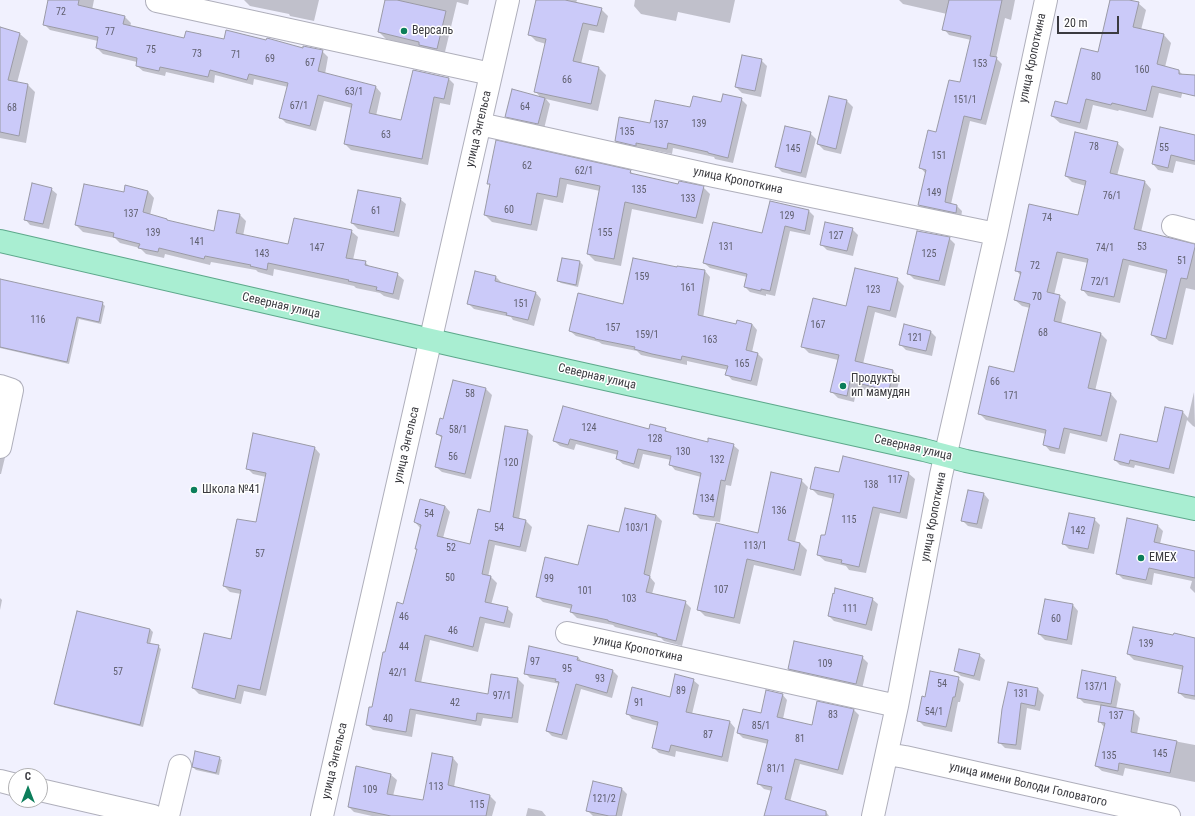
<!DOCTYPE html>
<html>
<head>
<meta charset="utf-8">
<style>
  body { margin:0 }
  #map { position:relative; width:1195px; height:816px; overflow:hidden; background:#f1f1fe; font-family:"Roboto Condensed",sans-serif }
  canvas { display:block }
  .north { position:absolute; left:8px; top:768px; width:40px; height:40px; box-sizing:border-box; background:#fff; border:1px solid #b1b1b3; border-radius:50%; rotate:0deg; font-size:11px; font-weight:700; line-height:16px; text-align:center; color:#3b3b40 }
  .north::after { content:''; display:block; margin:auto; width:14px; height:18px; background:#0c7e5b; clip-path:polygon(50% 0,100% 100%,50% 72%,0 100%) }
  .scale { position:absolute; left:1057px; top:16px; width:62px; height:18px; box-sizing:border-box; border:2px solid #3b3b40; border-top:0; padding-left:5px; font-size:12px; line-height:14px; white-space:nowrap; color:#3b3b40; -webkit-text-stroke:3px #fff; paint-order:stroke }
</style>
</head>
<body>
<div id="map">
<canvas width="1195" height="816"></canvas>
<div class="north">С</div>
<div class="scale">20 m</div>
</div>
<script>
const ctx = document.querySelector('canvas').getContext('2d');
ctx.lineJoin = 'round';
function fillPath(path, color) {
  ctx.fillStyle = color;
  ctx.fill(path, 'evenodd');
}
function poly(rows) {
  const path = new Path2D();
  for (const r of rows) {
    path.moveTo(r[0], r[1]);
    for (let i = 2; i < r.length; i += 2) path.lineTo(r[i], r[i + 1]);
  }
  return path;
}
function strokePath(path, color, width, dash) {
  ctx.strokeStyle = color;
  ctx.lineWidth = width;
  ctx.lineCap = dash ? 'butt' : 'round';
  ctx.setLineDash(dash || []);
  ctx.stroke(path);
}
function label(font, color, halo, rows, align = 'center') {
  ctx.font = font + ' "Roboto Condensed",sans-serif';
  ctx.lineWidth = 3;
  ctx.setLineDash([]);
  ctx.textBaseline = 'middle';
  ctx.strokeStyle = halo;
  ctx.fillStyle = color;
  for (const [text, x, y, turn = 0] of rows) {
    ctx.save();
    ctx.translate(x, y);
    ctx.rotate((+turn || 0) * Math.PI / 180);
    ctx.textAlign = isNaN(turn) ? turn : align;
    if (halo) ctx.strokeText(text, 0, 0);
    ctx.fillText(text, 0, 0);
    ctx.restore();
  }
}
fillPath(poly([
  [49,0,94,0,92,10,125,17,131,23,130,27,185,39,224,40,322,51,328,57,325,74,376,87,381,93,376,116,402,121,448,78,454,84,450,105,440,103,428,165,351,150,345,144,352,108,324,101,316,131,286,123,280,117,288,87,254,79,253,85,215,75,214,83,166,72,165,76,143,71,137,66,137,62,103,54,97,48,98,41,50,30,44,24],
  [244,0,319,0,314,21,290,16,289,14,250,6],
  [386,0,469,0,468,5,457,2,444,56,427,52,422,48,386,39,379,32],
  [537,0,577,0,576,3,601,9,608,16,604,33,589,30,581,64,599,68,606,75,598,111,546,99,550,104,544,129,512,122,506,117,541,98,536,92,546,44,536,41,529,34],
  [635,0,735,0,730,23,678,12,676,21,641,14,634,6],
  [899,0,1015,0,1011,20,1005,18,996,58,1002,64,986,125,970,121,951,204,957,206,962,211,961,218,925,210,919,205,926,174,921,168,961,84,971,40,949,35,944,29,947,14,903,4],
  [1111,0,1125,0,1138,3,1146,10,1141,30,1164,35,1171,43,1165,67,1179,71,1186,78,1181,98,1159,93,1153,118,1119,110,1118,111,1093,105,1087,130,1060,123,1052,116,1068,105,1098,54],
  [0,28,20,34,28,41,17,83,28,85,35,92,26,143,0,138],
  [761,60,767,66,761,97,742,93,736,87],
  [829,97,847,101,853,107,841,154,824,150,818,144],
  [741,99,747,105,733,163,715,159,714,157,673,148,672,154,642,148,641,151,621,146,616,141,691,108],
  [810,133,816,139,806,178,782,172,776,166],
  [1185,133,1195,135,1195,165,1176,161,1173,173,1158,170,1153,164],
  [1117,143,1124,149,1117,176,1145,182,1151,189,1141,232,1195,245,1195,290,1186,288,1173,345,1159,341,1152,335,1167,274,1129,265,1120,303,1088,296,1082,289,1088,263,1063,258,1054,295,1059,296,1066,302,1061,324,1101,334,1107,340,1095,391,1111,394,1117,401,1107,442,1070,433,1065,454,1050,451,1044,444,1046,434,986,420,979,413,1015,373,1030,308,1022,306,1015,300,1021,276,1016,270,1079,216,1086,186,1072,182,1066,176],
  [630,171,634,175,679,185,703,187,710,194,703,224,632,209,621,266,595,261,588,254,600,191,567,184,563,203,544,199,537,231,492,222,485,215,491,186,489,183],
  [51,189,57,194,49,229,30,225,25,219],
  [148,191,154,198,150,215,168,221,215,232,240,215,246,221,243,236,289,245,351,231,358,237,353,260,365,262,371,268,397,274,404,280,399,300,384,296,380,293,356,288,354,286,274,269,273,276,258,272,256,270,211,262,210,265,165,254,164,258,146,254,140,248,120,243,115,238,83,232,76,225,124,193],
  [400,199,406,204,399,237,358,229,352,223],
  [809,211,814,216,810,235,790,231,775,296,766,294,766,296,750,292,745,287,747,277,710,268,704,263],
  [852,229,858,235,853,256,827,250,821,244],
  [949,238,955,244,945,286,914,279,908,273],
  [562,259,580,262,583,265,578,287,561,283,558,281],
  [678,267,705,271,710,277,703,318,736,326,752,324,757,330,752,352,757,353,763,359,757,386,732,380,727,374,728,370,687,361,687,365,641,355,637,351,602,344,599,342,576,336,570,331,624,306],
  [495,276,501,282,501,284,536,293,541,299,534,326,513,320,511,317,474,309,468,303],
  [897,279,904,286,896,318,875,312,863,364,893,371,900,378,895,397,857,388,854,402,838,398,831,391,838,360,809,353,802,346,847,307],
  [0,280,102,303,105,306,101,324,79,319,69,364,0,348],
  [931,332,936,337,932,356,906,350,900,344],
  [454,381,486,389,492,395,471,479,442,472,436,467,443,439,437,434,443,420],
  [1194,392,1195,427,1193,426,1187,420,1174,474,1135,465,1134,468,1120,465,1115,460,1157,443,1183,412,1188,418],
  [0,411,13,424,1,474,0,474],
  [665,429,670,434,708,443,733,445,739,450,731,486,726,485,720,522,700,519,694,513,701,477,675,470,670,464,671,460,643,454,639,469,623,464,617,459,618,455,576,444,574,450,560,446,554,441],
  [527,431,533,436,519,519,526,521,532,527,526,552,495,545,488,577,491,577,497,583,491,605,507,608,513,614,510,628,485,623,478,652,430,640,421,683,489,695,492,675,518,679,524,685,518,723,483,718,481,726,416,714,412,737,373,730,367,725,372,709,386,653,404,605,418,550,416,549,420,528,415,522,445,506,450,512,443,538,471,545,491,513],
  [314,447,320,454,266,696,244,691,241,704,199,694,193,688,232,640,241,594,230,592,224,586,256,524,266,477,253,474,247,468],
  [840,473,908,473,915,479,907,519,880,513,866,573,849,570,846,566,825,561,818,555,825,536,834,499,818,495,811,488],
  [801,480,808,487,795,542,800,543,807,550,801,576,754,565,740,624,705,616,698,609],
  [984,494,989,500,982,529,968,526,962,520],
  [625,509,656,515,662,521,650,577,655,583,652,594,685,602,691,608,682,646,664,641,661,638,615,627,613,625,577,618,571,612,572,609,543,602,537,596,579,566,620,533],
  [1094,519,1100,525,1094,554,1069,549,1063,543],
  [1157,525,1163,531,1160,544,1195,556,1195,593,1190,588,1192,581,1154,573,1152,585,1123,579,1117,573],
  [0,598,2,600,0,610],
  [872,599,878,604,872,631,834,621,829,616],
  [1073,605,1078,611,1072,645,1045,640,1039,634],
  [78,612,150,629,153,632,150,644,158,646,161,649,143,727,58,706,55,704],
  [1174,637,1195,639,1195,700,1185,698,1179,693,1183,670,1134,660,1128,654],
  [979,655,985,660,980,681,961,676,955,671],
  [578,657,583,663,613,671,618,676,612,698,581,689,567,740,552,736,547,731,560,684,530,678,525,673],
  [862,657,868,663,862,689,795,674,789,669],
  [958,678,964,684,960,702,958,702,952,732,924,726,918,720,926,698],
  [1115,678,1121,684,1116,709,1134,712,1140,718,1137,734,1195,745,1195,782,1125,768,1123,776,1102,771,1096,766,1105,728,1099,721,1102,706,1084,703,1078,697],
  [693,680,699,685,692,714,730,722,735,728,728,762,676,751,675,757,659,753,654,748,658,726,632,719,627,713,671,698],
  [1009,683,1038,689,1044,695,1040,711,1027,708,1021,750,1005,748,999,742],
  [782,694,787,700,783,719,812,726,818,702,854,710,859,715,843,775,800,764,790,802,826,812,829,816,766,816,772,791,764,789,758,783,768,744,743,738,738,733,762,714],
  [219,758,222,760,219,775,196,770,193,767],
  [453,758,458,764,454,787,490,796,496,802,492,816,372,816,354,812,349,807,357,768,391,775,397,780,393,796,424,801],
  [622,789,627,794,622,816,593,816,587,810],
  [528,808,542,811,546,816,526,816]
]), '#0003');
const building = poly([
  [48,0,79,0,78,5,125,16,123,24,184,38,186,31,224,39,226,30,266,40,267,38,303,48,303,46,323,50,318,71,376,86,369,113,401,120,413,70,449,78,444,99,434,97,422,159,344,144,352,104,318,95,310,126,279,118,288,83,249,74,247,80,210,70,208,77,160,67,159,71,136,66,137,58,96,48,98,37,43,25,48,0],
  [385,0,397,0,446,11,437,49,419,45,419,42,378,32,385,0],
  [536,0,565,0,602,8,597,26,583,23,573,61,599,67,591,104,534,92,546,39,528,35,536,0],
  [949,0,1002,0,990,56,997,57,981,120,964,116,948,185,945,202,957,205,956,213,918,205,926,170,919,168,928,130,936,132,949,80,960,82,971,36,942,30,949,0],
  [1110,0,1129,0,1139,2,1133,27,1164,34,1157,64,1179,70,1179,74,1195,75,1195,96,1152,86,1146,111,1112,103,1111,105,1086,99,1080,123,1051,116,1055,101,1067,104,1081,48,1098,52,1110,0],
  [0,27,20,33,8,80,28,84,19,136,0,132,0,27],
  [742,55,762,59,755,91,735,87,742,55],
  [512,89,545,98,538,124,505,117,512,89],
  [723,94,742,98,728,158,708,153,708,152,668,143,667,149,636,143,636,146,615,141,619,117,650,123,655,100,690,107,693,96,721,102,723,94],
  [829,96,847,100,836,149,817,144,829,96],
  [785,126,811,132,801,173,775,167,785,126],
  [1160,127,1195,135,1195,161,1171,155,1168,168,1152,164,1160,127],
  [1075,132,1118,142,1110,173,1145,181,1134,229,1195,244,1195,247,1187,279,1181,278,1166,339,1151,335,1167,270,1123,259,1114,297,1081,290,1088,259,1057,252,1047,292,1060,295,1054,321,1101,333,1088,388,1111,393,1101,436,1064,428,1059,449,1043,445,1046,430,978,414,989,366,1014,372,1030,304,1014,300,1021,272,1015,271,1029,204,1078,215,1086,181,1065,176,1075,132],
  [496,140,631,170,630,173,678,184,679,181,704,186,696,218,625,202,614,259,587,254,600,186,560,178,557,197,537,193,531,225,484,215,490,184,487,184,496,140],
  [32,183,52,188,43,224,24,220,32,183],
  [84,184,124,192,125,185,148,191,143,212,167,219,167,220,214,231,218,210,240,214,236,233,288,244,294,218,352,230,346,258,366,261,365,265,398,273,393,294,376,290,377,287,348,281,349,280,268,263,267,270,250,266,251,265,205,256,204,259,159,248,158,252,138,248,140,244,113,237,114,233,75,225,84,184],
  [358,190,401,198,394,232,351,223,358,190],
  [770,201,809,210,805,231,785,226,770,291,761,289,761,291,744,287,747,274,703,263,713,222,762,233,770,201],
  [825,222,853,228,847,251,820,245,825,222],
  [917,231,950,237,939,281,907,274,917,231],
  [562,258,580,261,576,285,557,281,562,258],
  [633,258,677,267,677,266,705,270,698,315,736,324,737,320,752,324,746,350,758,353,751,381,725,375,728,366,682,356,681,360,652,354,634,349,635,347,595,339,595,338,569,331,578,293,623,304,633,258],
  [855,268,898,278,890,311,868,306,855,361,893,370,889,391,850,381,847,396,830,392,839,355,801,347,813,298,846,306,855,268],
  [475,271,496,276,495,281,536,292,528,320,506,315,507,313,467,304,475,271],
  [0,279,103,302,99,322,77,317,67,362,0,347,0,279],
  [904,324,931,331,926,351,899,345,904,324],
  [453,380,486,388,465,474,435,467,442,436,436,434,440,418,443,419,453,380],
  [563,406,649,429,650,424,666,428,665,431,708,442,708,438,734,444,725,481,721,480,714,517,693,514,701,473,669,465,671,456,638,449,634,464,616,459,618,451,570,439,568,445,553,441,563,406],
  [1165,407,1183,411,1169,469,1130,460,1129,464,1114,460,1120,434,1157,442,1165,407],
  [505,426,528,430,513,517,526,520,520,547,489,540,482,574,491,576,485,602,508,607,504,623,480,617,473,647,425,635,415,681,488,694,491,674,518,678,512,718,477,713,476,721,410,709,406,732,366,725,369,707,372,707,383,652,385,652,397,602,403,604,417,549,415,549,421,525,414,522,420,499,445,506,437,536,470,544,478,509,490,512,505,426],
  [253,433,315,447,260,690,238,685,235,699,192,688,204,633,231,639,241,590,223,586,237,519,256,522,266,473,246,469,253,433],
  [843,456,909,472,900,513,873,507,859,567,841,563,842,560,817,555,821,535,825,535,834,494,810,489,815,467,839,472,843,456],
  [771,472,802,479,788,540,800,543,794,570,747,559,734,618,697,610,716,523,758,533,771,472],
  [968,490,984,493,977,524,961,521,968,490],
  [625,508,656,515,644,574,650,576,646,592,686,601,676,641,657,636,657,634,608,621,608,620,570,612,572,605,536,597,545,557,578,565,588,525,619,532,625,508],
  [1069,513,1095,518,1088,549,1062,544,1069,513],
  [1127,518,1158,525,1154,542,1195,551,1195,578,1149,568,1146,580,1116,574,1127,518],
  [835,588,873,598,866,625,828,616,833,593,834,594,835,588],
  [1045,599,1073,604,1067,640,1038,634,1045,599],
  [77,611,150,629,147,643,159,645,140,725,54,704,77,611],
  [1133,627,1173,635,1174,633,1195,638,1195,696,1178,693,1183,666,1127,654,1133,627],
  [794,641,863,656,856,684,788,669,794,641],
  [529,646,578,657,577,660,613,670,607,693,576,684,562,735,546,731,559,682,555,681,556,679,524,674,529,646],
  [959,649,980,654,974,676,954,671,959,649],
  [1082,670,1116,677,1111,704,1077,698,1082,670],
  [930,671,959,677,955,697,953,697,946,727,917,721,922,696,925,697,930,671],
  [675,674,694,679,686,712,730,721,722,757,671,745,669,752,652,748,658,722,626,714,632,687,670,697,675,674],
  [1008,682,1038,688,1035,706,1021,703,1016,745,998,743,1002,709,1008,682],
  [766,690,783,694,777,717,812,725,817,701,854,709,838,770,795,759,785,799,826,811,826,816,764,816,772,787,757,784,768,740,737,733,743,709,761,713,766,690],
  [1101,705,1134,711,1131,732,1177,741,1170,773,1119,763,1118,771,1095,766,1105,723,1098,722,1101,705],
  [195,751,220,757,216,773,192,767,195,751],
  [432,753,453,757,448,785,490,795,486,816,391,816,348,807,356,766,391,774,387,794,423,800,432,753],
  [593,781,622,788,616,816,609,816,586,811,593,781]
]);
fillPath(building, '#cbcaf9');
strokePath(building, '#9a9aa6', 1);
const minor = poly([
  [157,1,491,74],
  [480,124,714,176,996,234],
  [1173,226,1195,232],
  [0,386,12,390,0,447],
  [567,633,897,706],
  [887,754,905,757,1169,816],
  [0,781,16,785],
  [40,790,153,816],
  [168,816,180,766],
  [322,816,508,0],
  [873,816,897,706,941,475,996,234,1046,0]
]);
const major = poly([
  [0,241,457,346,924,450,966,461,1195,509]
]);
strokePath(minor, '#afafbb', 24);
strokePath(major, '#5da88b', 24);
strokePath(minor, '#fff', 22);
strokePath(major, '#a9eed2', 22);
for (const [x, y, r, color] of [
  [404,31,4,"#0c7e5b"],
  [843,386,4,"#0c7e5b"],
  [194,490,4,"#0c7e5b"],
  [1141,558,4,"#0c7e5b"]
]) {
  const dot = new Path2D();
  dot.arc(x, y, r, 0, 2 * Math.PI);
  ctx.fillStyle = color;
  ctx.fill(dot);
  strokePath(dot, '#fff', 1.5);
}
label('10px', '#5f5f6e', null, [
  ["72",61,12],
  ["77",110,32],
  ["75",151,50],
  ["73",197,54],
  ["71",236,55],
  ["69",270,59],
  ["67",310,63],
  ["153",980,64],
  ["160",1142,70],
  ["80",1096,77],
  ["66",567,80],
  ["63/1",354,92],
  ["151/1",965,100],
  ["67/1",299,106],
  ["64",525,107],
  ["68",12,108],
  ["139",699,124],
  ["137",661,125],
  ["135",627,132],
  ["63",386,135],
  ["78",1094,147],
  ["55",1164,148],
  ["145",793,149],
  ["151",939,156],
  ["62",527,166],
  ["62/1",584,171],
  ["135",639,190],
  ["149",934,193],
  ["76/1",1112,196],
  ["133",688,199],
  ["60",509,210],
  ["61",376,211],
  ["137",131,214],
  ["129",787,216],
  ["74",1047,218],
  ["139",153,233],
  ["155",605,233],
  ["127",836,236],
  ["141",197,242],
  ["131",726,247],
  ["53",1142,247],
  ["147",317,248],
  ["74/1",1105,248],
  ["143",262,254],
  ["125",929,254],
  ["51",1182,261],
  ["72",1035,266],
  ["159",642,277],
  ["72/1",1100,282],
  ["161",688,288],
  ["123",873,290],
  ["70",1037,297],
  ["151",521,304],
  ["116",38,320],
  ["167",818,325],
  ["157",613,328],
  ["68",1043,333],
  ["159/1",647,335],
  ["121",915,338],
  ["163",710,340],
  ["165",742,364],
  ["66",995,382],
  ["58",470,394],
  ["171",1011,396],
  ["124",589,428],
  ["58/1",458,430],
  ["128",655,439],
  ["130",683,452],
  ["56",453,457],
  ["132",717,460],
  ["120",511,463],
  ["117",895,480],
  ["138",871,485],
  ["134",707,499],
  ["136",779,511],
  ["54",429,514],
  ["115",849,520],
  ["54",499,528],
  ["103/1",637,528],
  ["142",1078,531],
  ["113/1",755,546],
  ["52",451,548],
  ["57",260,554],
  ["50",450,578],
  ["99",549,579],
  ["107",721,590],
  ["101",585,591],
  ["103",629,599],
  ["111",850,609],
  ["46",404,617],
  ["60",1056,619],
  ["46",453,631],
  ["139",1146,644],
  ["44",404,647],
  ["97",535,662],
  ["109",825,664],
  ["95",567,669],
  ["57",118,672],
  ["42/1",398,673],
  ["93",600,679],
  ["54",942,684],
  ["137/1",1096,687],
  ["89",681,691],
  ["131",1021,694],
  ["97/1",502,696],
  ["42",455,703],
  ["91",639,703],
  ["54/1",934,712],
  ["83",833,715],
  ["137",1116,716],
  ["40",388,719],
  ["85/1",761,726],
  ["87",708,735],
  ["81",800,739],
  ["145",1160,754],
  ["135",1109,756],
  ["81/1",776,769],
  ["113",436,787],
  ["109",370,790],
  ["121/2",604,799],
  ["115",477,805]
]);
label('12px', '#3b3b40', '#fff', [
  ["Версаль",412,31],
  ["Продукты",851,379],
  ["ип мамудян",851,393],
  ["Школа №41",202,490],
  ["EMEX",1149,558]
], 'left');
label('12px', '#3b3b40', '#fff', [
  ["улица Кропоткина",1033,58,-78],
  ["улица Энгельса",479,129,-77],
  ["улица Кропоткина",738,181,12],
  ["Северная улица",281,306,13],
  ["Северная улица",597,377,13],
  ["улица Энгельса",407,445,-77],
  ["Северная улица",913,448,13],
  ["улица Кропоткина",934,517,-79],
  ["улица Кропоткина",638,649,12],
  ["улица Энгельса",335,761,-77],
  ["улица имени Володи Головатого",1028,785,13]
]);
</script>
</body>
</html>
